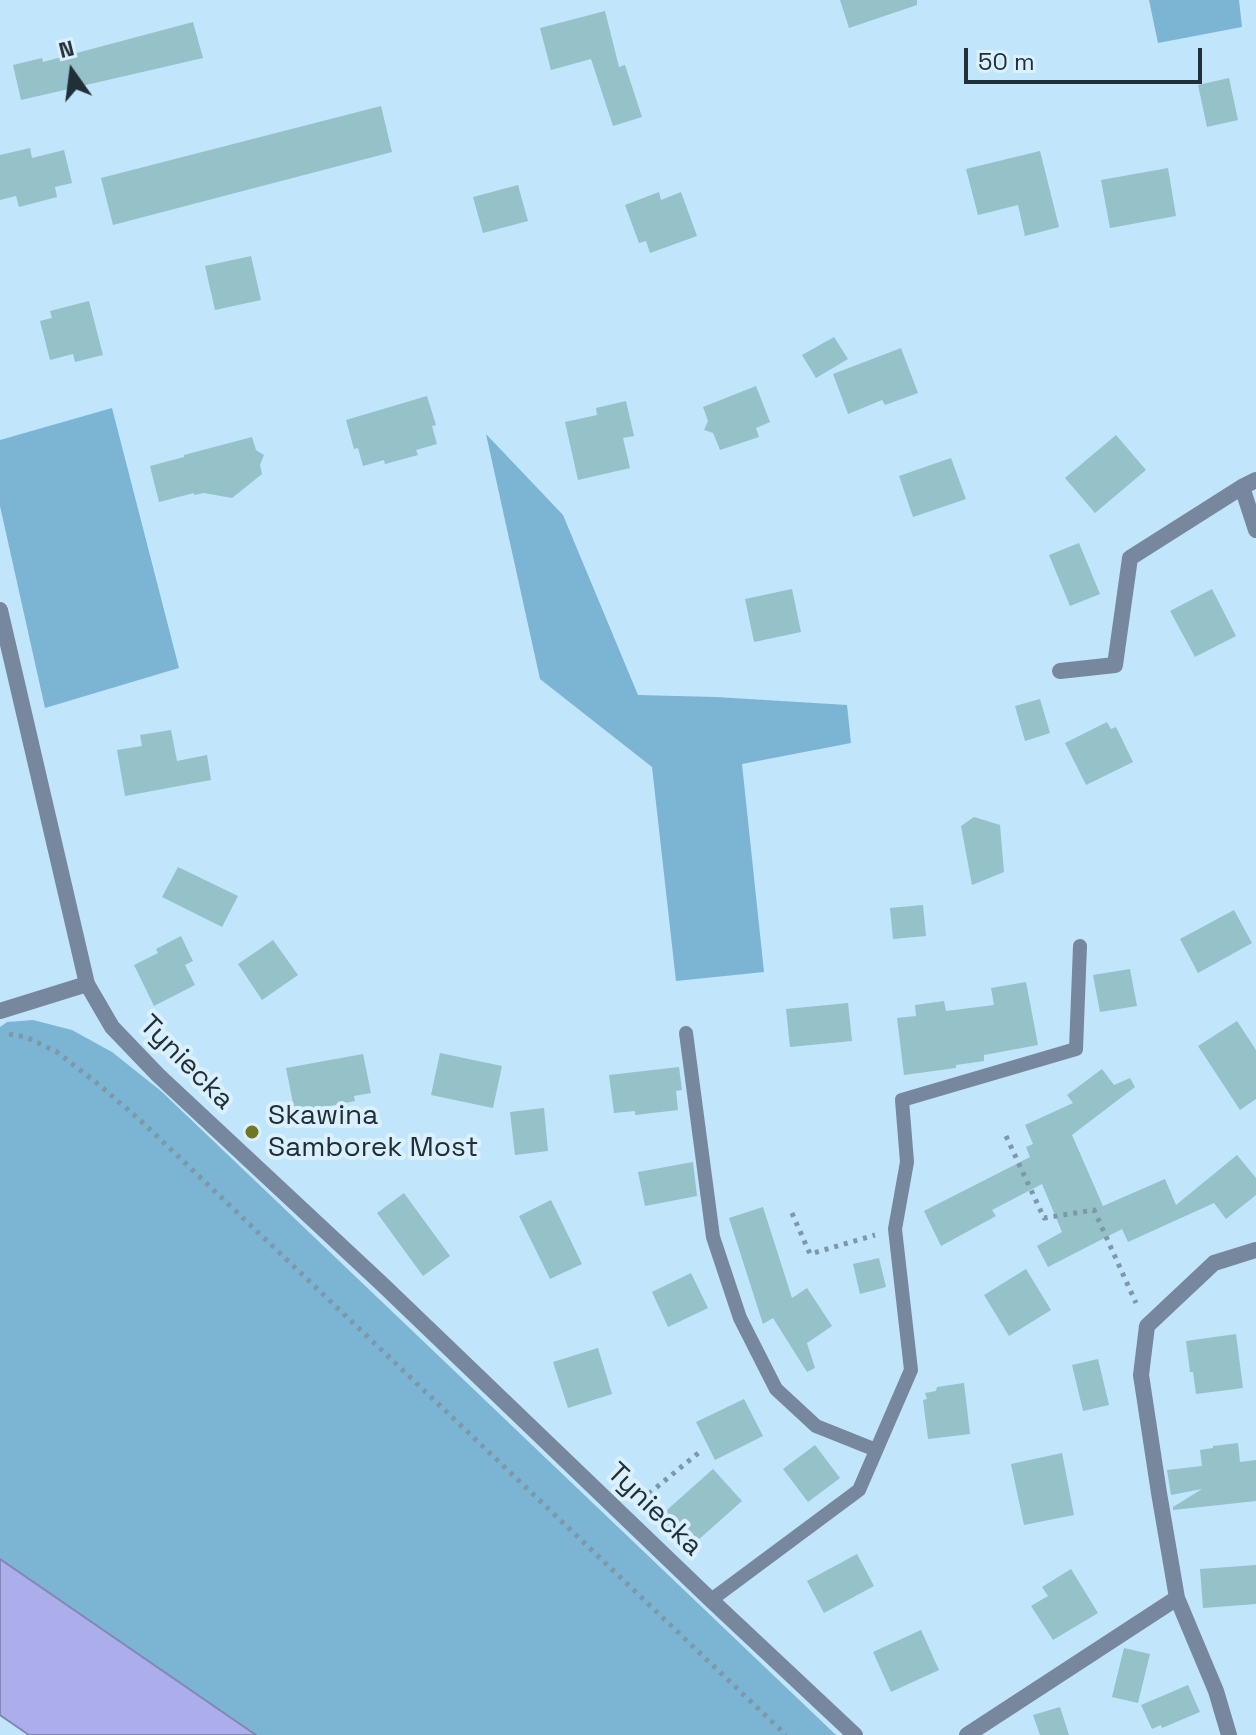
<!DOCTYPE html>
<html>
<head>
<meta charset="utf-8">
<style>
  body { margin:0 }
  #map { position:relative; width:1256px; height:1735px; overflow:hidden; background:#c1e5fb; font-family:"Space Grotesk",sans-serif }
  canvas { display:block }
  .north { position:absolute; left:32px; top:32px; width:80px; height:80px; -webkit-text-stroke:6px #daf0fd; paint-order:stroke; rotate:346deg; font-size:22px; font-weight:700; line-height:32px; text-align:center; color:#212f38 }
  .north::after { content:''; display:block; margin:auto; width:28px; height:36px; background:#212f38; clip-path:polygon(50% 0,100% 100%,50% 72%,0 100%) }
  .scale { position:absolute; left:964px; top:48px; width:238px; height:36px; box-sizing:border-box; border:4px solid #212f38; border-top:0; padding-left:10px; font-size:24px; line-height:28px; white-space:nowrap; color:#212f38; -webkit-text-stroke:6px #daf0fd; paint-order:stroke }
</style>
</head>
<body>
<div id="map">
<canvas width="1256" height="1735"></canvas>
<div class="north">N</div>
<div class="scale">50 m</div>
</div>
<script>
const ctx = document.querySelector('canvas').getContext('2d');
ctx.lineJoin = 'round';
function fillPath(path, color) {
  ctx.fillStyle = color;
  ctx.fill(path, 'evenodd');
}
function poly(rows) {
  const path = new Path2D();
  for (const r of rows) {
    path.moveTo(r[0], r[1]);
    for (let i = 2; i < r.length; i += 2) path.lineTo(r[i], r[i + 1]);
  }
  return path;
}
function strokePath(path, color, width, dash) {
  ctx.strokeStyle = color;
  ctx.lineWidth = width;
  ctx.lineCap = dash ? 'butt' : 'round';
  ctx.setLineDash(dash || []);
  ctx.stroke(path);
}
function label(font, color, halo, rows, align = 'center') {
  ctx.font = font + ' "Space Grotesk",sans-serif';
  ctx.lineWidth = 8;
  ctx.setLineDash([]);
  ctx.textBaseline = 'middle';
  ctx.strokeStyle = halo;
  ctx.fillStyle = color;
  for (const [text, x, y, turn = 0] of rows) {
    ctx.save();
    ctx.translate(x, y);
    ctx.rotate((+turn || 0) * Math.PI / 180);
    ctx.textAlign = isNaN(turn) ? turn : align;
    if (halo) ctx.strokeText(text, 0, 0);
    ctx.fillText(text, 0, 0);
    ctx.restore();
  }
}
fillPath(poly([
  [1149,0,1239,0,1242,27,1158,43],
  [112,408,179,668,45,708,0,506,0,440],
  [486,434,563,515,638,695,716,697,847,705,851,743,742,764,764,972,676,981,652,767,540,679],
  [33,1020,72,1030,112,1052,161,1091,836,1735,256,1735,0,1559,0,1027,7,1022]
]), '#7cb5d4');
const water = poly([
  [0,1559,256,1735,29,1735,0,1715,0,1559]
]);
fillPath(water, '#abaeeb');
strokePath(water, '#8288b5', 2);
fillPath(poly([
  [840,0,917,0,917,5,849,28],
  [605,11,619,67,625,65,642,117,613,126,591,59,551,70,540,28],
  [193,22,203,58,21,100,13,65,42,58,43,62],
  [1229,78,1238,120,1207,127,1198,85],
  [381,106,392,152,113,225,101,178],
  [30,148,32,158,64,150,72,183,55,187,57,197,19,207,16,196,0,200,0,155],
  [1040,151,1059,227,1025,236,1018,205,978,215,966,169],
  [1168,168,1176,216,1110,228,1101,180],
  [518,185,528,221,483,233,473,197],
  [659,192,661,200,681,192,697,236,650,253,646,241,639,243,625,205],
  [251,256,261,300,215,310,205,266],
  [89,301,103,355,75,362,73,354,50,360,40,321,52,318,50,311],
  [834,337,848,359,816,378,802,355],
  [901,348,918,393,885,405,882,400,848,414,833,374],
  [756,386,770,422,756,428,759,437,720,450,713,433,704,430,708,421,703,407],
  [427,396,436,425,432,426,437,444,416,450,418,455,385,464,384,460,363,466,358,448,354,449,346,420],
  [626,401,634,436,623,438,630,468,578,480,565,422,597,415,596,408],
  [1116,435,1146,470,1095,513,1065,478],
  [252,437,256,450,264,455,260,465,262,474,232,498,204,493,194,495,194,493,159,502,150,466,184,457,184,455],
  [951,458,966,499,913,517,899,476],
  [1079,543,1100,594,1070,606,1049,555],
  [792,589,801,632,754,642,745,599],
  [1212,589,1236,636,1195,657,1170,611],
  [1040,699,1050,733,1025,741,1015,706],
  [1107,722,1111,729,1116,727,1133,762,1086,785,1065,743],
  [171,730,177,761,207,755,211,780,125,796,117,750,142,746,140,735],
  [974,817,1000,825,1004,872,972,885,961,826],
  [178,867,238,896,222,927,162,897],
  [923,905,926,936,893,939,890,908],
  [1234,910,1252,943,1198,973,1180,939],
  [181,936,193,961,185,965,195,985,154,1006,134,965,158,953,156,949],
  [273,940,298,975,262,1000,238,964],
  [1130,969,1137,1006,1100,1012,1093,975],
  [1026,982,1038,1045,984,1055,984,1061,956,1065,956,1068,904,1075,897,1018,916,1016,915,1005,944,1001,946,1011,994,1005,991,988],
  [848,1003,852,1041,790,1047,786,1009],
  [1237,1021,1256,1050,1256,1099,1240,1110,1198,1046],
  [440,1053,502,1066,493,1108,431,1095],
  [363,1054,371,1093,354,1096,355,1101,295,1113,286,1068],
  [679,1067,682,1090,676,1091,678,1110,635,1115,635,1111,614,1113,609,1075],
  [1102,1069,1114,1085,1130,1078,1135,1087,1072,1135,1103,1206,1165,1179,1176,1205,1237,1155,1256,1178,1256,1195,1226,1219,1214,1203,1128,1242,1122,1229,1048,1267,1037,1246,1062,1232,1042,1184,992,1210,996,1216,941,1246,924,1211,1030,1157,1026,1147,1033,1144,1025,1125,1073,1103,1067,1095],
  [544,1108,548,1151,515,1155,510,1112],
  [693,1162,697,1196,645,1206,638,1172],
  [404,1193,450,1256,423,1276,377,1213],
  [551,1200,582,1264,550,1279,519,1216],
  [763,1207,792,1298,807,1288,832,1326,807,1343,815,1368,807,1372,773,1318,763,1324,729,1218],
  [879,1258,886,1287,860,1294,853,1264],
  [1026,1269,1051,1310,1009,1336,984,1295],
  [691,1273,708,1308,668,1327,652,1292],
  [1236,1334,1243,1388,1196,1394,1193,1372,1190,1372,1186,1341],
  [598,1348,612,1394,568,1408,553,1362],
  [1098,1359,1109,1405,1083,1411,1072,1365],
  [964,1383,970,1434,928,1439,923,1400,927,1399,925,1393,936,1391,937,1387],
  [744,1399,763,1436,715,1460,696,1422],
  [1238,1443,1240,1462,1256,1460,1256,1501,1173,1510,1173,1507,1202,1489,1171,1495,1167,1470,1202,1466,1200,1450,1213,1448,1213,1446],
  [815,1445,840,1478,808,1502,783,1469],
  [1062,1453,1074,1515,1024,1525,1011,1464],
  [713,1469,742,1501,688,1549,658,1518],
  [857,1554,874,1586,824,1613,807,1581],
  [1256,1565,1256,1604,1203,1608,1200,1569],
  [1071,1569,1098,1613,1053,1640,1031,1606,1048,1596,1042,1587],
  [921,1630,939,1670,891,1692,873,1652],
  [1124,1648,1150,1654,1138,1703,1112,1697],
  [1188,1685,1200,1712,1162,1728,1161,1725,1152,1729,1141,1705],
  [1060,1707,1069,1735,1040,1735,1033,1715]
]), '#95c1c9');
strokePath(poly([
  [9,1034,26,1037,57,1052,98,1084,140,1120,786,1735],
  [1006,1136,1044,1218,1094,1210,1136,1303],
  [792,1213,810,1254,875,1235],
  [641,1500,702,1450]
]), '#7d98a9', 5, [4, 6]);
strokePath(poly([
  [686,1033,713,1237,740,1318,776,1389,816,1426,876,1450],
  [711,1600,859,1490,911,1370,895,1229,907,1162,902,1100,1076,1049,1080,946]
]), '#77879e', 14);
strokePath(poly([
  [1256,480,1242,487,1256,530],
  [1060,671,1115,665,1130,558,1242,487],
  [0,1011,87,984],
  [967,1735,1177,1598],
  [1229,1735,1216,1691,1177,1598,1159,1493,1141,1375,1147,1326,1214,1263,1256,1250]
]), '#77879e', 16);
strokePath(poly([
  [0,610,87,984,112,1027,158,1075,382,1284,711,1600,855,1735]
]), '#77879e', 16);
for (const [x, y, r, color] of [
  [252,1132,8,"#717720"]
]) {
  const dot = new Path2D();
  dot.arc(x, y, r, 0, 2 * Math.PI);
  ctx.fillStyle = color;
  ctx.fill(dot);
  strokePath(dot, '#daf0fd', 3);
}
label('28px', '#212f38', '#daf0fd', [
  ["Tyniecka",186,1063,45],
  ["Tyniecka",654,1510,44]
]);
label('28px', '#212f38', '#daf0fd', [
  ["Skawina",268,1116],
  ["Samborek Most",268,1148]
], 'left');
</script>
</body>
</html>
